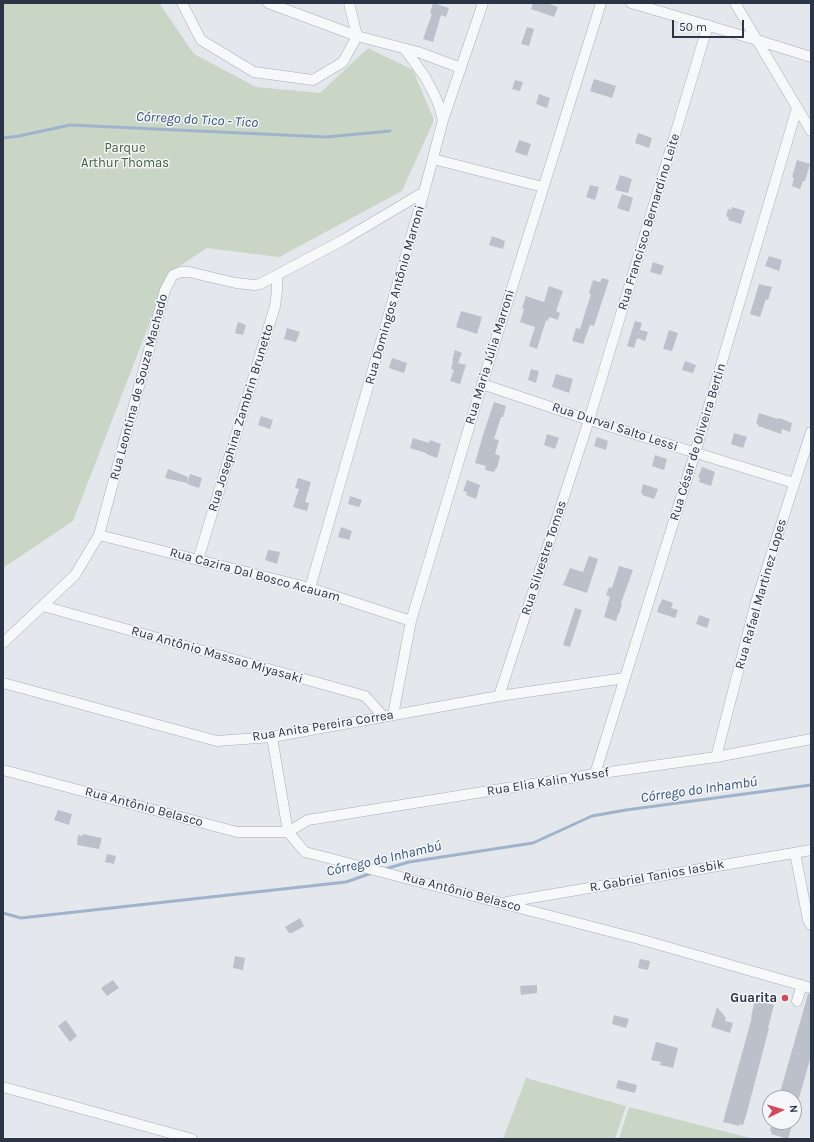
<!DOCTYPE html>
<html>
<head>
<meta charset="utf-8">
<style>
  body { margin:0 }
  #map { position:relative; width:814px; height:1142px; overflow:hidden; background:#e4e7ec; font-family:Karla,sans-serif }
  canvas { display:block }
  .frame { position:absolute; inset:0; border:4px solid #2b3445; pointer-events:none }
  .north { position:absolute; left:762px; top:1090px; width:40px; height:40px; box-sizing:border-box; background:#f4f6f9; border:1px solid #a4a8b1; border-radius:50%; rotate:85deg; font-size:11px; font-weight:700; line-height:16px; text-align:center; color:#2b3445 }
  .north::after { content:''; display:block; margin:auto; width:14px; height:18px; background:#d1495b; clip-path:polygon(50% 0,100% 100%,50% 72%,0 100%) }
  .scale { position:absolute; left:672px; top:20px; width:72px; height:18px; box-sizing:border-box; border:2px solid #2b3445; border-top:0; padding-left:5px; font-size:12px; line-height:14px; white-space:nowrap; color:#2b3445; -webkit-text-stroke:3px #f4f6f9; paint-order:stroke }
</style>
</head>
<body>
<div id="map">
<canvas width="814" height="1142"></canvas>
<div class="frame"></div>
<div class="north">N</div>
<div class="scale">50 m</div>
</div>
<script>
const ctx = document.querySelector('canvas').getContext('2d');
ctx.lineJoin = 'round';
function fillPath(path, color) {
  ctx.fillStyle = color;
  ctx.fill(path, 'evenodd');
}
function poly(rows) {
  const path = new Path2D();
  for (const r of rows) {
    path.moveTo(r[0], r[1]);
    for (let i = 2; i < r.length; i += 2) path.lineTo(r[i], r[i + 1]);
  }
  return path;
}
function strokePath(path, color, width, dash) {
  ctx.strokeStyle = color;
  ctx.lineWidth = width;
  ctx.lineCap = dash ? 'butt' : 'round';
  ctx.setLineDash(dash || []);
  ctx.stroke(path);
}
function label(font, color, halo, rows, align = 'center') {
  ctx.font = font + ' Karla,sans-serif';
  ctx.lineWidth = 3;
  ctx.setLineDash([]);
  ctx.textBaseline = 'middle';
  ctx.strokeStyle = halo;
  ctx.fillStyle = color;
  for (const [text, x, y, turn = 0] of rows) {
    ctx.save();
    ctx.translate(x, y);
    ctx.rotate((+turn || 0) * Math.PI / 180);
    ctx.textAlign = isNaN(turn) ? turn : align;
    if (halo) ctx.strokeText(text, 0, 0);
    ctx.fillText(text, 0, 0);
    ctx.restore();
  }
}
fillPath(poly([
  [3,3,159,3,194,54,256,87,320,93,368,48,413,70,434,120,402,191,279,257,207,248,169,273,73,521,3,568],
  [526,1078,626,1106,615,1139,503,1139],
  [629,1107,754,1139,619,1139]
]), '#c9d6c5');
strokePath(poly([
  [3,138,19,136,70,125,326,137,390,131],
  [385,869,409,862,533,843,592,816,626,810,811,785],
  [3,913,21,918,346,882,372,873]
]), '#9fb4cc', 3);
fillPath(poly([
  [433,3,449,8,446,17,441,15,433,42,423,39,432,14,430,13],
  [533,3,547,3,558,7,554,17,531,9],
  [527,27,534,29,529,46,521,44],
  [594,79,616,86,612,98,590,91],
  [515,80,523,82,520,91,512,89],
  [539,94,550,98,547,108,536,104],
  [638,133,652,138,649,148,635,143],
  [519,140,531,144,527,156,515,152],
  [797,160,810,164,805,181,803,181,800,189,792,186,794,178,792,177],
  [620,175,632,179,628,193,615,190],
  [590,185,599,187,595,200,586,197],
  [622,194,633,198,629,212,617,208],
  [732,207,745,211,741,224,728,220,729,218,726,216,728,209,731,210],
  [492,236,505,241,503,249,489,245],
  [769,256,782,260,779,271,765,266],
  [653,262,664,266,661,275,650,272],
  [602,278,609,280,594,326,590,325,583,344,572,341,576,328,580,329,585,313,591,294,589,293,593,280,600,282],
  [759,284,772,287,768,300,766,299,760,317,750,314],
  [549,286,563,291,556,311,560,313,558,320,549,317,548,321,546,320,537,349,529,346,535,327,520,322,524,309,522,308,526,296,544,302],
  [461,311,482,317,477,334,456,327],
  [635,321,642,323,640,330,648,332,645,341,637,338,634,348,627,346],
  [238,322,246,325,243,335,235,333],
  [287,328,300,332,296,342,284,339],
  [669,330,678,333,672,351,663,349],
  [455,350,462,353,458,363,466,365,460,384,450,381,454,370,451,369,453,361,452,361],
  [392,358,407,363,404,373,389,368],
  [685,361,696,365,693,373,682,370],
  [531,369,539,371,536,383,528,380],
  [556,374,573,379,569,393,552,387],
  [494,402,506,406,503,417,501,417,494,439,499,440,495,454,500,456,497,468,496,468,494,472,485,470,486,466,475,463,483,435],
  [759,413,778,419,779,418,792,423,790,432,782,429,781,434,758,426,758,424,756,423],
  [261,416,273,420,270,429,258,425],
  [734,433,747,437,743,448,731,444],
  [547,434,559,438,555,449,544,445],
  [597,437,608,441,606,450,594,446],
  [413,438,429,443,430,440,441,444,437,458,426,454,426,453,410,448],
  [655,455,667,459,664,470,652,466],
  [702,467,715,472,711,486,699,482,700,478,698,478],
  [168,469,188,477,187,483,165,478],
  [190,474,202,478,199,488,187,484],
  [298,478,311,482,305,502,309,503,307,511,293,507,299,489,295,488],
  [467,480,480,485,476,499,466,495,467,492,463,491],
  [643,484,658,489,654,499,642,495,643,494,641,493],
  [350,496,362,500,359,507,348,504],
  [341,527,352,531,349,540,338,537],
  [268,550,280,552,277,564,265,560],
  [589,556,598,559,587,593,563,585,570,568,583,572],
  [619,566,633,570,621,603,622,604,619,614,618,614,616,621,604,617,610,597,606,595,609,587,612,588],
  [662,599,673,603,671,608,678,610,675,618,657,612,660,603,661,603],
  [575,608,582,610,570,647,563,645],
  [699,615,710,619,707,628,696,624],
  [58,810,72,814,69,825,54,820],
  [83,834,102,838,99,849,77,845,78,835,83,836],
  [107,854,116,856,114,864,105,862],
  [300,918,304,926,292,933,289,933,285,927],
  [235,956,245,958,243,970,233,968],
  [640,959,650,961,648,970,638,968],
  [113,980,119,988,107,996,101,988],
  [537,985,537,993,521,995,520,986],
  [808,994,811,994,811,1056,799,1098,784,1098,779,1096],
  [755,1000,774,1005,768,1028,769,1028,746,1116,743,1125,739,1124,739,1126,723,1122,752,1017,751,1017],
  [717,1007,726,1018,725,1021,733,1023,730,1033,711,1027],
  [614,1015,629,1019,626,1028,612,1024],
  [66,1020,77,1036,70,1042,58,1026],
  [656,1042,678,1048,673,1068,660,1065,661,1062,651,1060],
  [618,1080,637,1085,635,1093,616,1088],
  [772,1122,793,1122,788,1139,771,1134,772,1132,770,1131]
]), '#bbc0ca');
const minor = poly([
  [182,3,201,40,254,72,313,80,343,62,357,36],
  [268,3,357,36,418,52,461,68],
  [349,3,357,36],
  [631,3,757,40,811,57],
  [735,3,811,131],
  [405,49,425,77,435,96,439,106,443,120],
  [433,159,543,187],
  [482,384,589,420,794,483],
  [99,535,310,588,411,621],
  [198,560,275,306,277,291,277,276],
  [310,588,424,192,443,120,483,3],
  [43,606,365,696,384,717],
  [3,643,75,575,99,535,165,290,173,275,181,272,189,272,236,283,254,285,260,284,343,240,424,192],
  [3,683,217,741,272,737,499,696,625,678],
  [499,696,589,420,708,25],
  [393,715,411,621,482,384,601,3],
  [272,737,288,832,308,820,595,774,716,757,811,739],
  [716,757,756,602,811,432],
  [3,770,237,832,288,832,305,852,639,939,811,988],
  [595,774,695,453,797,108],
  [795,853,808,920,811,925],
  [507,902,811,850],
  [797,1001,802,985],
  [3,1087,192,1139]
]);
strokePath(minor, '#a9aeb7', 11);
strokePath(minor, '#f7f8fa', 10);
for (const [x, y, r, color] of [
  [785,998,4,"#d1495b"]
]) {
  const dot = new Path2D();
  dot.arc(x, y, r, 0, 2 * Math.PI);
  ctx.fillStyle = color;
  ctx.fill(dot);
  strokePath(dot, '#f4f6f9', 1.5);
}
label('13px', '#3f6138', '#f4f6f9', [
  ["Parque",125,148],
  ["Arthur Thomas",125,163]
]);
label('13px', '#2b3445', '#f4f6f9', [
  ["Rua Francisco Bernardino Leite",649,222,-73],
  ["Rua Domingos Antônio Marroni",395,295,-74],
  ["Rua Maria Júlia Marroni",490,357,-73],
  ["Rua Leontina de Souza Machado",139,387,-75],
  ["Rua Josephina Zambrin Brunetto",241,418,-73],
  ["Rua Durval Salto Lessi",615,427,18],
  ["Rua César de Oliveira Bertin",698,442,-73],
  ["Rua Silvestre Tomas",544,558,-72],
  ["Rua Cazira Dal Bosco Acauam",255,575,15],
  ["Rua Rafael Martinez Lopes",761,594,-74],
  ["Rua Antônio Massao Miyasaki",217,655,16],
  ["Rua Anita Pereira Correa",323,726,-9],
  ["Rua Elia Kalin Yussef",548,782,-9],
  ["Rua Antônio Belasco",144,807,15],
  ["R. Gabriel Tanios Iasbik",657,876,-10],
  ["Rua Antônio Belasco",462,892,15]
]);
label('bold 13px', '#2b3445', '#f4f6f9', [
  ["Guarita",777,998]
], 'right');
label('italic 14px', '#34527a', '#f4f6f9', [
  ["Córrego do Tico - Tico",197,120,3],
  ["Córrego do Inhambú",699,790,-8],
  ["Córrego do Inhambú",384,859,-13]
]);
</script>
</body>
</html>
